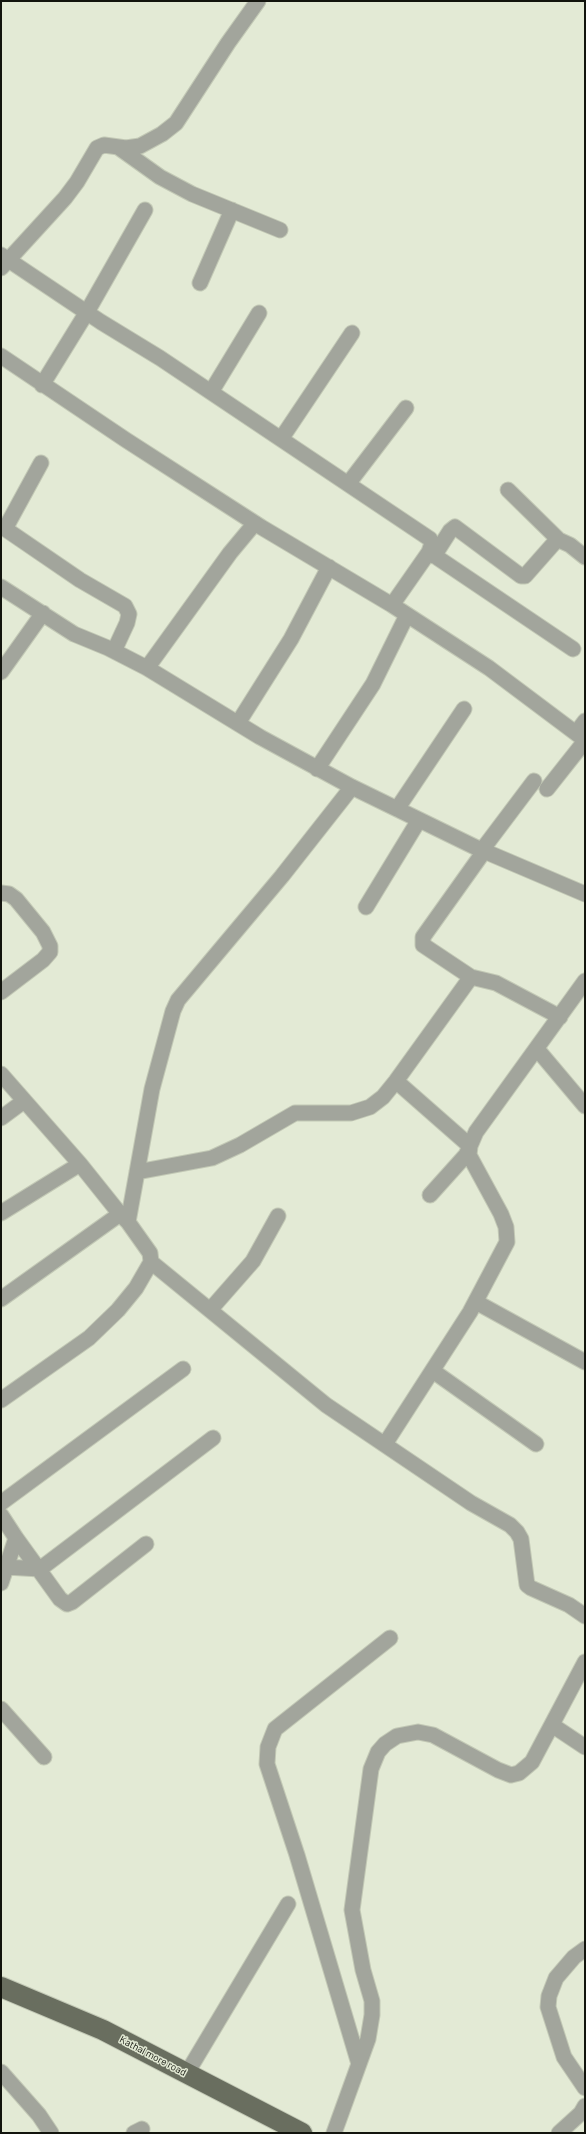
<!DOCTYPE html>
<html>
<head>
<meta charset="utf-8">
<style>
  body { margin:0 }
  #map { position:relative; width:586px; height:2134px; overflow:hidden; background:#e3ead5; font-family:Barlow,sans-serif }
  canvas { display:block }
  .frame { position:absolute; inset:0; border:2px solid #12140d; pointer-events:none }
</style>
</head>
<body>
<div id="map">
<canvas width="586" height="2134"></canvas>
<div class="frame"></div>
</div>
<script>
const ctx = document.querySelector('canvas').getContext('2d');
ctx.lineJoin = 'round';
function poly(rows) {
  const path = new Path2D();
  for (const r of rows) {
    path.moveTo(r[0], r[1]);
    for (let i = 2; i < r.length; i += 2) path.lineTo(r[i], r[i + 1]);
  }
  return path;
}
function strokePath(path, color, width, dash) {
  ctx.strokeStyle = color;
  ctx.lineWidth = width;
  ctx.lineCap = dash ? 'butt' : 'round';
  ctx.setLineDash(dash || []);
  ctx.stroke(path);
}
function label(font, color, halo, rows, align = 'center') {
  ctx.font = font + ' Barlow,sans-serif';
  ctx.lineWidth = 3;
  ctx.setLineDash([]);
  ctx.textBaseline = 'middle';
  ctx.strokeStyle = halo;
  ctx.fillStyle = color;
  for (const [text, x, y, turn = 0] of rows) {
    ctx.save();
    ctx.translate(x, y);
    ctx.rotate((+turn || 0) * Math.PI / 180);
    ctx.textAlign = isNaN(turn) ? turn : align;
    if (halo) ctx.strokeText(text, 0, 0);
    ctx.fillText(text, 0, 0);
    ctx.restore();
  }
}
const minor = poly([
  [118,147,160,177,192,194,280,230],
  [1,255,101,322,160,358,430,539,432,543,429,552,392,605],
  [1,268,65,198,77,182,97,148,104,145,126,148,140,146,162,134,176,123,228,43,258,1],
  [200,283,232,210],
  [1,356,126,440,261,527,392,605,489,668,585,740],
  [42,385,87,312,145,210],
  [211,392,259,313],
  [281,439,352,333],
  [348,484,406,408],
  [508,490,559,540],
  [1,526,80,580,125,606,129,614,127,623,114,651],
  [5,529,41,463],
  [429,552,573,649],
  [434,556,450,531,455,527,521,576,525,576,555,542,559,540,570,545,585,557],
  [1,587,74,634,108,648,147,668,260,737,352,787,477,848,585,894],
  [147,668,230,553,255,523],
  [1,672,43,613],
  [238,723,291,639,329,567],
  [576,733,585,721],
  [317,769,373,684,407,615],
  [547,789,585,741],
  [397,809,464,709],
  [1,893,9,894,16,899,43,932,50,946,50,952,43,960,1,992],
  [366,907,419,820],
  [471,977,423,945,423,937,480,857,482,850,534,781],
  [537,1049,585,1106],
  [1,1074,80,1164,120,1214],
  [396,1081,470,1146,466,1155,430,1195],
  [1,1118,24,1101],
  [137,1172,212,1158,240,1145,295,1113,351,1113,370,1107,383,1097,396,1081,471,977,496,983,560,1017],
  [1,1213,80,1164],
  [128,1222,152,1089,173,1011,178,1000,282,876,352,787],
  [151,1262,326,1405,471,1503,510,1525,517,1532,521,1539,527,1585,531,1588,569,1605,585,1616],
  [1,1299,120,1214,128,1222,150,1253,151,1262,136,1288,118,1310,89,1338,1,1400],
  [476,1302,585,1362],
  [210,1310,253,1261,278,1216],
  [433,1371,536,1444],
  [385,1444,470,1312,507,1242,506,1227,501,1214,469,1155,470,1146,476,1132,585,981],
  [1,1503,183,1369],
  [1,1515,16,1538],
  [6,1567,40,1569,213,1438],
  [1,1583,16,1538,60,1599,67,1604,72,1602,146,1544],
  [1,1709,44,1757],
  [552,1725,585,1747],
  [585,1949,574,1957,556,1978,549,1996,548,2007,564,2057,585,2088],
  [359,2064,297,1855,267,1764,268,1747,275,1729,390,1638],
  [1,2072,39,2115,51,2133],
  [187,2073,288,1904],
  [134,2133,142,2129],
  [334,2133,368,2039,372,2015,372,2001,363,1970,352,1910,371,1769,378,1752,385,1744,397,1736,418,1732,433,1735,498,1770,511,1775,519,1773,532,1762,585,1662],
  [559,2133,581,2113,585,2106]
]);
const major = poly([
  [1,1987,103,2030,302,2133]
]);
strokePath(minor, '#c2c8b5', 17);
strokePath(major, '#c2c8b5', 22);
strokePath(minor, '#a2a59c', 15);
strokePath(major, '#696e5f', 20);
label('10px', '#12140d', '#e3ead5', [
  ["Kathal more road",153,2056,28]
]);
</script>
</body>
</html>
